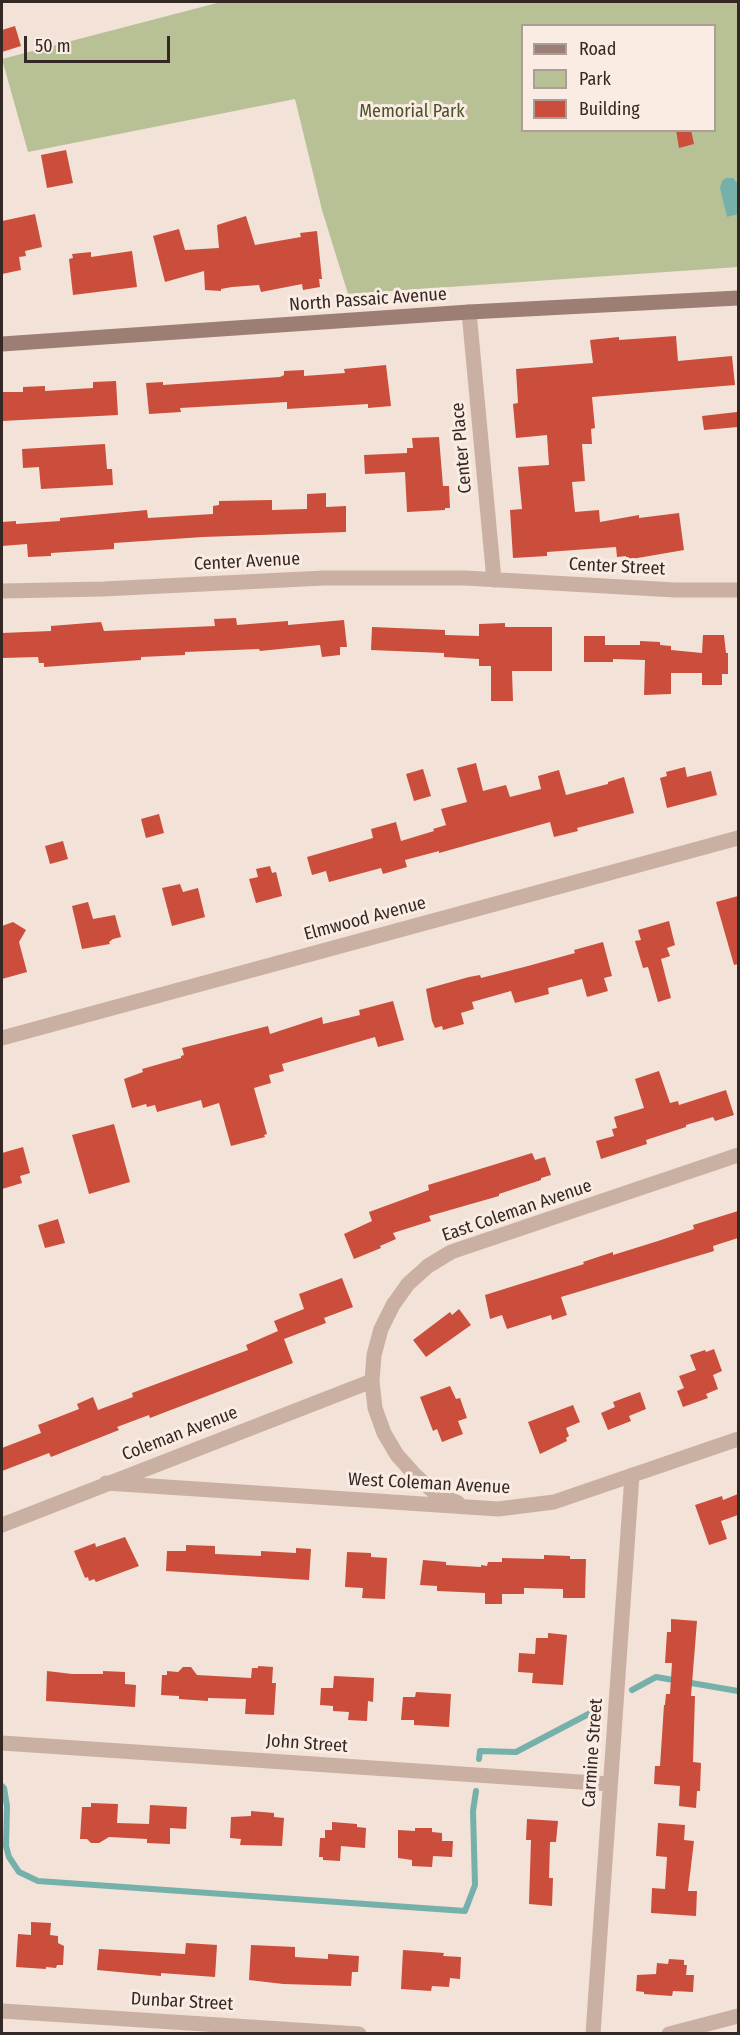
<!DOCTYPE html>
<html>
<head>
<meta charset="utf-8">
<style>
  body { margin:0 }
  #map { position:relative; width:740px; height:2035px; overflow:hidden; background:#f2e2d7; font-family:"Fira Sans Condensed",sans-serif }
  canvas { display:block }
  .frame { position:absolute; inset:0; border:3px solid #342825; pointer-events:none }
  .legend { position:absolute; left:521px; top:24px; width:195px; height:108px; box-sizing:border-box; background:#faece3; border:2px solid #ab9e97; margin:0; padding:8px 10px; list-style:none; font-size:18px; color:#342825 }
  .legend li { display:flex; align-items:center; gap:12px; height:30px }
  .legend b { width:30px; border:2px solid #ab9e97 }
  .scale { position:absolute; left:24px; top:36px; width:146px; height:27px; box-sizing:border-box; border:3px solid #342825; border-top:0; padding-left:8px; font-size:18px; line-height:21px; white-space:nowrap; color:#342825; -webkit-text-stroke:4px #faece3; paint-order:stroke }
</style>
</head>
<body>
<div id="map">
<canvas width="740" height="2035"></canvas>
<div class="frame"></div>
<ul class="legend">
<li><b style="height:8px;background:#9d7e74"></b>Road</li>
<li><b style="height:16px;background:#b8c196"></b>Park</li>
<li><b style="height:16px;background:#cb4d3b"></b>Building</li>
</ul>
<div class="scale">50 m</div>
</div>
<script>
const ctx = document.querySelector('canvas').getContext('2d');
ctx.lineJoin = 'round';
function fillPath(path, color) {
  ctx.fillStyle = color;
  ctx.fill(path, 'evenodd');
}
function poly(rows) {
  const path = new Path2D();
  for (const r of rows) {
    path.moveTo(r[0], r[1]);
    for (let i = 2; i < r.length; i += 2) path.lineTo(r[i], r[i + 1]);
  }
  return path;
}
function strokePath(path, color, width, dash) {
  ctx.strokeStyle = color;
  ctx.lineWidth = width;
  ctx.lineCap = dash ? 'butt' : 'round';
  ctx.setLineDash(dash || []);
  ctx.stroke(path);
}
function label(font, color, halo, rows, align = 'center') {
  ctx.font = font + ' "Fira Sans Condensed",sans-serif';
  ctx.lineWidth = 6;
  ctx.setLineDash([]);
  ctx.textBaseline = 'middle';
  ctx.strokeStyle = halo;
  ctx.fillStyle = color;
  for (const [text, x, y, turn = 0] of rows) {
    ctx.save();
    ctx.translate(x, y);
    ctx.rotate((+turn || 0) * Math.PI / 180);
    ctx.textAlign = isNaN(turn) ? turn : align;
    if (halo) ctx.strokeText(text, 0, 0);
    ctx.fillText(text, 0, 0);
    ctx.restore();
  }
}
fillPath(poly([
  [221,2,738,2,738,267,348,294,322,210,295,99,28,152,2,59],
  [522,26,714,26,714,130,522,130]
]), '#b8c196');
fillPath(poly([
  [726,178,733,178,738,184,738,214,727,217,720,188,722,181]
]), '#75b0ab');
strokePath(poly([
  [632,1690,656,1677,738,1691],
  [479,1759,480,1751,516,1752,600,1708],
  [2,1786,4,1788,7,1806,6,1846,9,1857,19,1872,38,1881,465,1911,475,1885,473,1811,476,1791]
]), '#75b0ab', 6);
fillPath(poly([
  [15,26,21,46,2,52,2,30],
  [676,130,691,130,694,144,679,148],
  [66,150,73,183,47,188,41,155],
  [35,214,42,247,25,251,26,256,19,257,21,270,2,274,2,221],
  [246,216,255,245,301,237,300,233,317,231,322,279,319,279,320,287,303,290,302,284,261,292,259,285,232,287,221,289,221,291,205,290,204,271,165,282,153,236,179,229,185,250,219,248,217,225],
  [132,251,137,287,73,295,69,259,73,258,72,254,91,252,91,257],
  [676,336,678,361,732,356,735,385,592,397,595,428,591,429,592,444,582,444,585,481,572,482,575,512,599,510,600,522,639,515,639,518,679,513,684,550,626,560,626,556,617,557,616,547,547,552,547,556,513,558,510,510,522,509,518,467,549,465,547,435,516,438,513,404,518,403,516,369,593,363,590,340,619,337,619,340],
  [386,365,391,406,368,408,368,404,287,409,287,402,180,408,181,412,149,414,146,383,163,382,163,385,280,377,284,375,284,371,304,370,304,376,345,373,344,369],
  [116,381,118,415,2,421,2,392,23,392,23,387,45,386,45,391,93,388,93,382],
  [737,412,738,427,704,430,702,416],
  [439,437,443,486,449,486,450,508,445,508,445,510,407,512,405,472,365,474,364,455,407,453,407,448,413,448,412,438],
  [105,444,107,469,112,469,113,485,41,489,39,467,23,468,22,449],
  [326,493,326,507,346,506,346,532,203,537,114,543,114,549,51,553,51,556,28,557,27,544,2,546,2,522,16,521,16,524,60,521,60,518,147,510,148,518,213,514,213,506,219,505,219,501,272,500,272,510,307,509,307,494],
  [236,618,237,625,288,621,288,625,344,620,347,647,340,647,340,655,322,657,320,645,260,651,259,649,185,652,185,655,141,657,141,660,44,667,44,663,39,663,38,657,2,658,2,633,51,631,51,626,101,622,104,631,215,626,214,619],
  [505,623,505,627,552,627,552,671,512,671,513,701,491,701,491,666,479,666,479,659,444,657,444,653,371,650,372,627,445,630,445,635,479,636,479,624],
  [703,635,724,635,726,653,728,653,728,674,722,674,722,685,702,685,702,673,671,673,671,694,644,695,645,660,613,659,613,662,584,662,584,636,605,636,605,645,640,645,640,641,660,642,660,645,671,646,671,650,702,653],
  [476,763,483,791,506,785,510,797,541,789,538,776,559,770,566,795,608,784,608,782,624,777,634,813,577,828,578,831,554,837,550,822,439,853,439,851,405,860,407,867,383,874,381,868,329,882,326,871,312,875,307,857,373,838,371,829,396,822,401,841,434,831,433,829,446,825,441,809,467,802,457,768],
  [685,767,687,777,711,771,717,795,667,808,660,778,667,776,666,772],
  [423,769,431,796,414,801,406,774],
  [159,814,164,833,146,838,141,819],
  [63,841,68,859,50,864,45,846],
  [270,866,272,873,276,872,282,896,256,903,249,879,258,877,256,869],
  [180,884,183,892,198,888,205,917,172,926,162,888],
  [738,896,738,964,734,965,716,902],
  [88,902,93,919,115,915,121,937,113,939,109,942,110,944,82,949,72,906],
  [669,921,675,945,667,948,670,956,661,959,671,998,658,1002,648,967,643,968,635,941,641,940,638,930],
  [13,922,26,930,19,942,27,972,2,979,2,926],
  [603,942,612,976,604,978,608,991,587,997,582,979,548,988,549,994,515,1003,511,991,472,1002,474,1009,461,1013,464,1024,443,1030,442,1026,435,1028,432,1021,426,989,469,977,480,975,481,978,528,966,575,953,574,950],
  [393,1001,404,1040,378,1047,375,1037,282,1064,284,1071,269,1075,271,1083,254,1088,267,1134,264,1135,265,1137,231,1146,219,1103,203,1108,201,1100,157,1112,155,1105,147,1107,146,1104,132,1108,124,1079,143,1072,142,1069,181,1058,181,1056,184,1055,182,1048,268,1026,270,1034,322,1017,323,1024,360,1015,359,1010],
  [659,1071,670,1103,678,1101,679,1105,726,1090,734,1115,715,1121,713,1117,686,1125,686,1127,646,1140,647,1144,601,1159,596,1141,614,1136,612,1129,617,1128,614,1117,644,1108,635,1079],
  [114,1124,130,1182,89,1194,72,1135],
  [23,1147,30,1173,20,1176,22,1183,2,1189,2,1153],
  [532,1153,535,1160,545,1157,551,1175,541,1178,541,1180,499,1194,499,1196,429,1216,431,1221,393,1233,396,1239,380,1246,381,1248,354,1259,344,1234,372,1221,369,1212,429,1190,428,1185],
  [738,1211,738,1238,713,1246,714,1251,561,1297,567,1315,552,1320,551,1315,507,1329,502,1315,490,1319,485,1295,584,1264,583,1262,613,1252,613,1255,658,1241,694,1229,693,1225],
  [58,1219,65,1243,45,1248,38,1225],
  [342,1278,353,1307,324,1318,326,1323,284,1339,293,1363,150,1418,149,1415,117,1427,119,1430,51,1457,49,1453,2,1471,2,1448,41,1433,38,1425,79,1409,77,1404,93,1397,98,1410,133,1397,132,1393,248,1350,246,1345,278,1331,274,1321,304,1309,299,1294],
  [459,1309,471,1325,426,1357,413,1340,450,1312,452,1315],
  [714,1349,722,1371,713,1375,718,1389,706,1394,708,1398,683,1407,677,1391,684,1388,679,1376,696,1370,690,1355,705,1350,706,1352],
  [450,1386,456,1399,460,1398,467,1418,458,1421,463,1434,442,1442,437,1429,433,1431,420,1397],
  [640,1392,646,1409,629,1416,631,1421,608,1430,601,1413,615,1407,613,1402],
  [573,1405,580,1422,566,1428,569,1436,566,1438,567,1441,540,1454,528,1422],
  [738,1494,738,1515,721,1521,727,1539,709,1545,695,1505,722,1496,723,1500],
  [125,1537,139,1566,96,1582,94,1579,89,1581,88,1577,85,1578,74,1551,95,1543,96,1547],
  [186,1545,215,1546,215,1554,261,1556,261,1551,296,1553,296,1548,311,1549,309,1580,166,1571,167,1551,186,1551],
  [347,1552,371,1553,371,1557,387,1558,385,1599,362,1598,363,1588,345,1587],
  [544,1555,570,1556,570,1559,586,1559,585,1598,563,1598,563,1589,524,1588,524,1594,502,1594,502,1604,485,1604,485,1593,437,1591,437,1586,420,1585,423,1560,446,1562,446,1565,481,1567,481,1565,487,1566,488,1562,502,1562,502,1558,544,1559],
  [671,1619,697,1621,691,1696,695,1696,693,1762,701,1763,700,1791,697,1791,696,1808,679,1806,680,1786,654,1784,655,1766,660,1766,664,1705,665,1705,666,1694,670,1694,672,1663,665,1663,667,1632,671,1632],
  [548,1633,567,1635,563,1685,532,1683,533,1673,518,1672,519,1653,535,1654,536,1638,548,1638],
  [258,1666,273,1667,272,1683,276,1683,274,1715,245,1714,246,1699,208,1698,208,1701,179,1699,179,1696,161,1695,162,1675,167,1675,167,1671,178,1672,183,1667,191,1667,197,1675,251,1678,252,1668,258,1668],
  [47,1671,72,1674,103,1674,103,1671,125,1672,125,1684,136,1685,135,1707,46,1701],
  [334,1676,374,1678,373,1702,368,1701,367,1721,348,1720,349,1712,333,1711,333,1706,320,1705,321,1688,333,1688],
  [416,1692,451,1694,449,1727,414,1725,414,1720,401,1720,403,1697,415,1697],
  [91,1803,118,1804,117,1823,149,1824,150,1805,187,1807,186,1829,170,1828,170,1844,147,1843,147,1839,109,1837,99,1843,91,1843,87,1839,80,1839,82,1807,91,1807],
  [251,1811,274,1813,274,1817,284,1818,282,1846,240,1845,241,1839,230,1838,231,1817,251,1816],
  [527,1819,558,1821,556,1842,550,1842,549,1878,553,1878,552,1906,529,1904,531,1840,526,1840],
  [332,1822,357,1824,357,1827,366,1828,365,1848,341,1846,340,1861,323,1860,323,1857,319,1857,320,1838,325,1838,325,1830,332,1830],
  [658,1823,685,1825,684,1840,694,1841,688,1891,697,1891,696,1916,651,1913,652,1888,665,1889,667,1857,656,1856],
  [415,1828,432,1828,432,1832,442,1833,442,1841,453,1841,452,1857,433,1856,432,1867,412,1866,412,1860,398,1858,398,1830,415,1831],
  [31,1922,51,1923,50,1935,58,1936,58,1943,64,1946,63,1965,57,1965,56,1968,46,1967,46,1969,16,1967,18,1934,31,1935],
  [186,1943,217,1945,215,1977,161,1973,161,1976,97,1970,99,1949,185,1954],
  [251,1945,295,1947,295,1957,328,1959,328,1954,359,1956,358,1972,352,1972,351,1986,283,1984,249,1980],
  [403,1950,444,1953,443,1956,461,1957,460,1979,450,1978,449,1987,432,1986,431,1991,401,1989],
  [669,1959,684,1960,684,1965,687,1965,686,1975,694,1975,693,1992,673,1991,672,1996,644,1994,644,1992,636,1991,637,1975,656,1974,657,1963,668,1964]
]), '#cb4d3b');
strokePath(poly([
  [469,312,494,580],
  [2,591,103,589,324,578,465,578,675,590,738,590],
  [2,1038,738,838],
  [106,1483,498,1509,554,1502,738,1439],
  [458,1503,435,1493,415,1475,397,1455,384,1433,375,1408,372,1381,374,1355,381,1329,393,1305,408,1284,428,1266,451,1252,738,1155],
  [2,1525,372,1381],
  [2,1743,610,1784],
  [2,2011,359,2034],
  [593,2034,632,1475],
  [669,2034,738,2016]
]), '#cab0a2', 15);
strokePath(poly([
  [2,344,469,312,738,298]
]), '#9d7e74', 15);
label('18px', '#495328', '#faece3', [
  ["Memorial Park",412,112]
]);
label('18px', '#342825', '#faece3', [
  ["North Passaic Avenue",368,300,-4],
  ["Center Place",462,448,-95],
  ["Center Avenue",247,562,-3],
  ["Center Street",617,567,3],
  ["Elmwood Avenue",365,919,-15],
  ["East Coleman Avenue",517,1211,-19],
  ["Coleman Avenue",180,1434,-21],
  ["West Coleman Avenue",429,1484,3],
  ["John Street",307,1744,4],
  ["Carmine Street",593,1753,-86],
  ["Dunbar Street",182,2002,3]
]);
</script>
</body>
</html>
